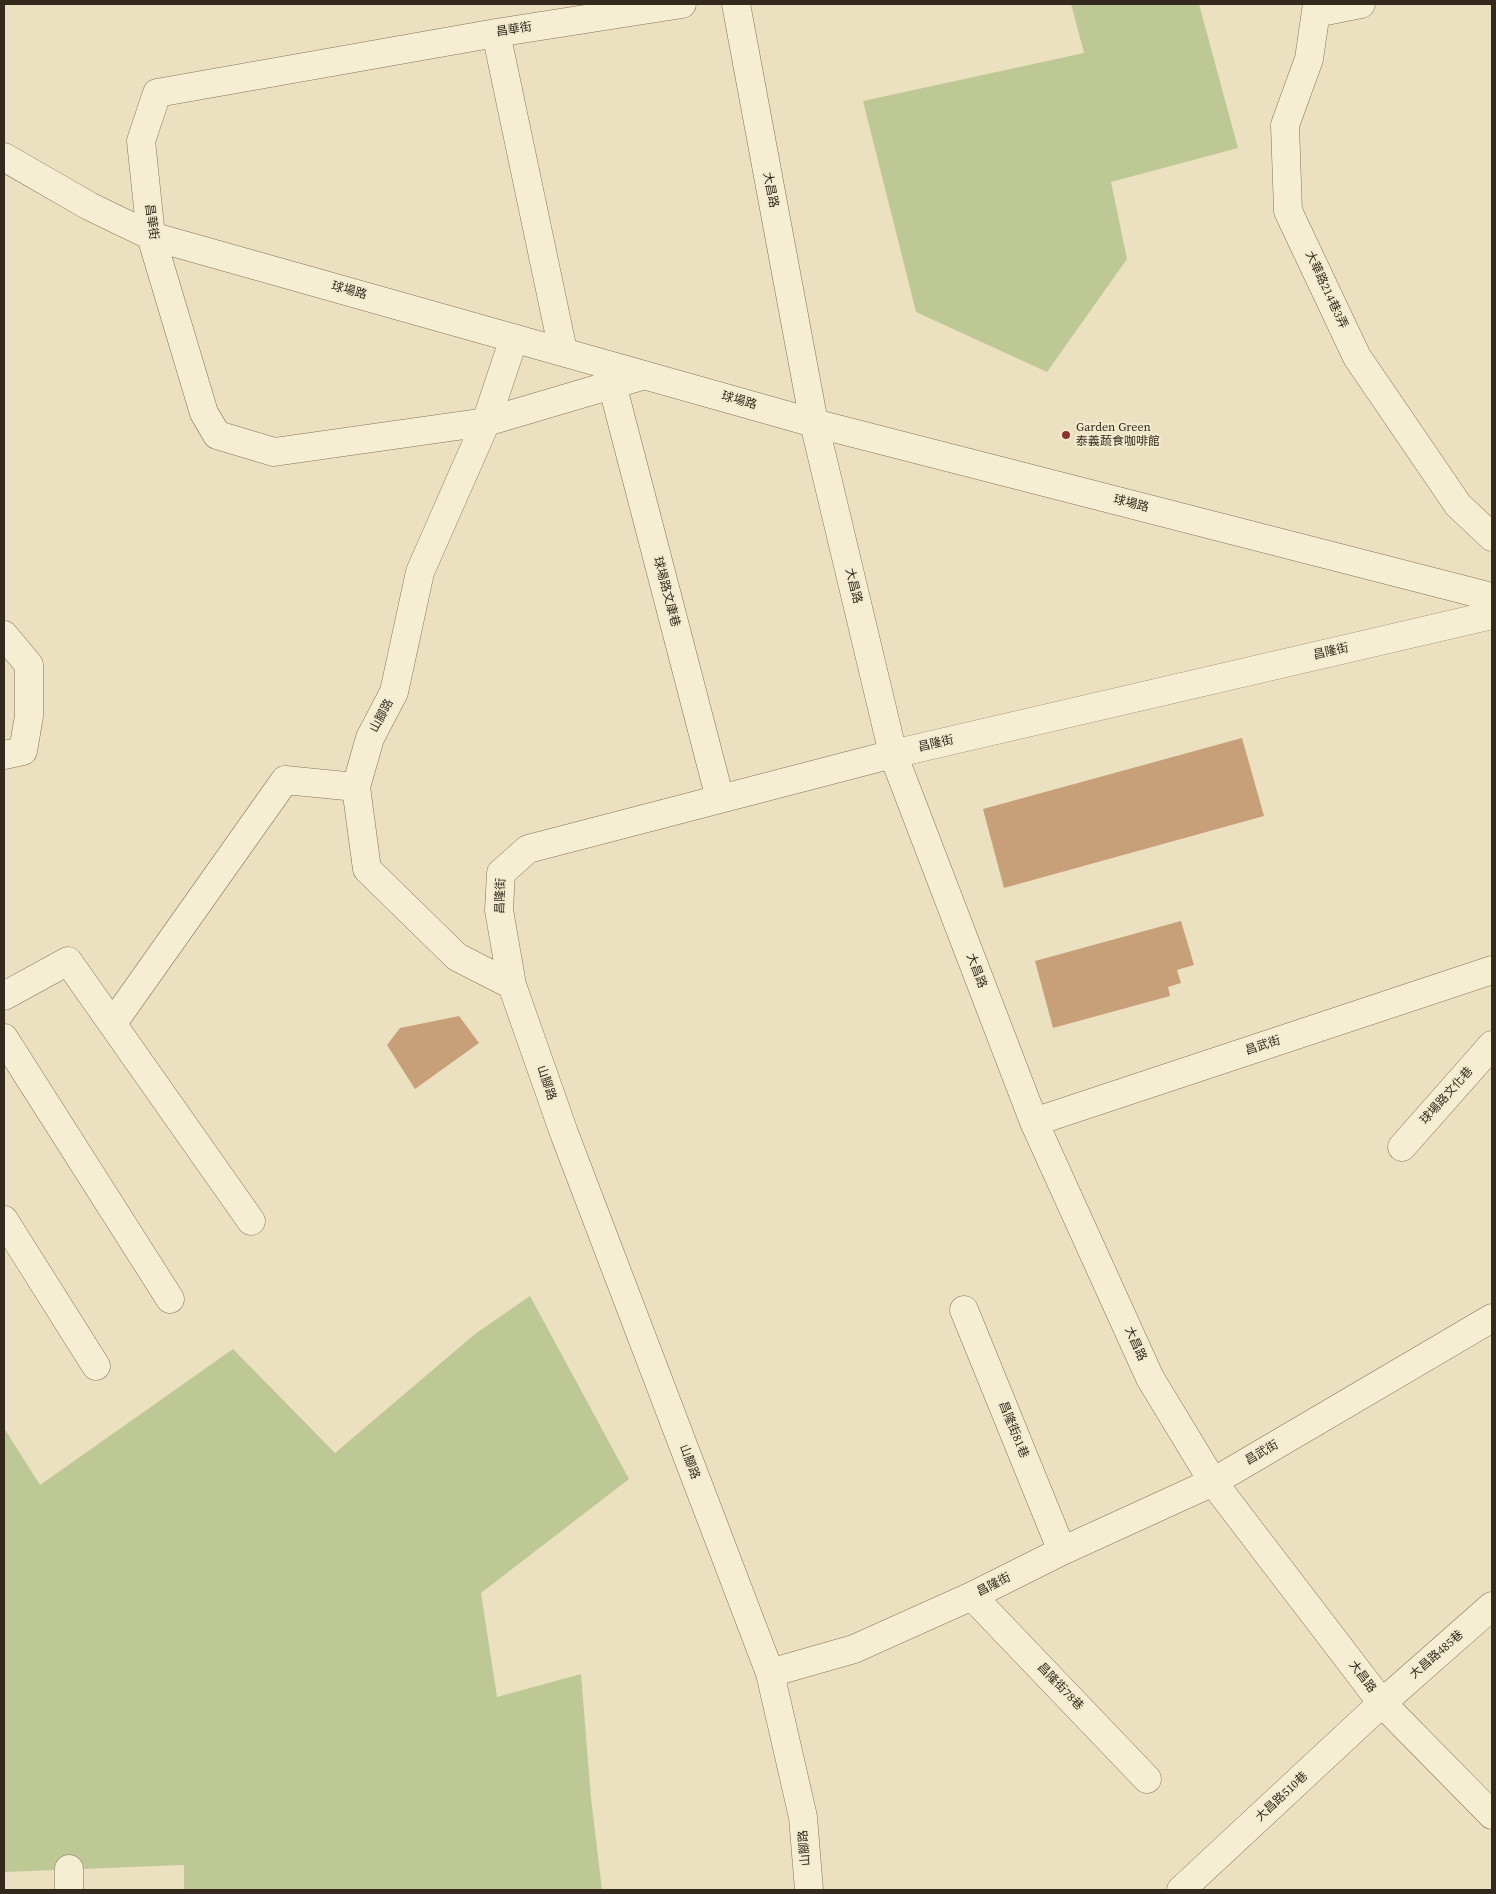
<!DOCTYPE html>
<html>
<head>
<meta charset="utf-8">
<style>
  body { margin:0 }
  #map { position:relative; width:1496px; height:1894px; overflow:hidden; background:#ebe1c0; font-family:"Source Serif 4",serif }
  canvas { display:block }
  .frame { position:absolute; inset:0; border:5px solid #33291d; pointer-events:none }
</style>
</head>
<body>
<div id="map">
<canvas width="1496" height="1894"></canvas>
<div class="frame"></div>
</div>
<script>
const ctx = document.querySelector('canvas').getContext('2d');
ctx.lineJoin = 'round';
function fillPath(path, color) {
  ctx.fillStyle = color;
  ctx.fill(path, 'evenodd');
}
function poly(rows) {
  const path = new Path2D();
  for (const r of rows) {
    path.moveTo(r[0], r[1]);
    for (let i = 2; i < r.length; i += 2) path.lineTo(r[i], r[i + 1]);
  }
  return path;
}
function strokePath(path, color, width, dash) {
  ctx.strokeStyle = color;
  ctx.lineWidth = width;
  ctx.lineCap = dash ? 'butt' : 'round';
  ctx.setLineDash(dash || []);
  ctx.stroke(path);
}
function label(font, color, halo, rows, align = 'center') {
  ctx.font = font + ' "Source Serif 4","Noto Sans TC",serif';
  ctx.lineWidth = 4;
  ctx.setLineDash([]);
  ctx.textBaseline = 'middle';
  ctx.strokeStyle = halo;
  ctx.fillStyle = color;
  for (const [text, x, y, turn = 0] of rows) {
    ctx.save();
    ctx.translate(x, y);
    ctx.rotate((+turn || 0) * Math.PI / 180);
    ctx.textAlign = isNaN(turn) ? turn : align;
    if (halo) ctx.strokeText(text, 0, 0);
    ctx.fillText(text, 0, 0);
    ctx.restore();
  }
}
fillPath(poly([
  [1071,4,1199,4,1238,148,1111,182,1127,259,1047,372,916,312,863,101,1084,53],
  [530,1296,629,1479,481,1593,497,1697,581,1674,591,1798,602,1890,184,1890,184,1865,4,1872,4,1428,40,1485,233,1349,335,1453,475,1334]
]), '#bec895');
fillPath(poly([
  [1242,738,1264,816,1004,888,983,809],
  [1181,921,1194,965,1177,970,1181,983,1168,987,1170,996,1053,1028,1035,961],
  [459,1016,479,1043,415,1089,387,1045,400,1028]
]), '#c79f78');
const minor = poly([
  [736,4,814,423,893,754,1034,1122,1150,1378,1213,1482,1382,1703,1492,1815],
  [1317,4,1309,59,1285,125,1288,211,1357,357,1458,505,1492,537],
  [1316,13,1361,4],
  [496,33,563,351],
  [4,157,89,206,151,236,814,423,1492,597],
  [514,338,486,422,420,572,394,692,370,738,356,787,367,869,457,957,512,985,564,1133,770,1673,803,1817,809,1890],
  [645,375,486,422,274,452,217,435,204,413,151,236,141,141,157,93,496,33,682,4],
  [612,384,720,799],
  [4,635,29,665,29,716,23,751,4,755],
  [512,985,499,910,501,873,528,849,893,754,1492,615],
  [4,996,68,961,251,1221],
  [113,1023,285,780,356,787],
  [4,1038,170,1299],
  [1034,1122,1492,970],
  [1402,1147,1492,1045],
  [4,1220,96,1366],
  [964,1310,1062,1551],
  [972,1596,1147,1779],
  [770,1673,854,1649,972,1596,1062,1551,1213,1482,1492,1318],
  [69,1890,69,1869],
  [1181,1890,1382,1703,1492,1606]
]);
strokePath(minor, '#837359', 29);
strokePath(minor, '#f6eed3', 28);
for (const [x, y, r, color] of [
  [1066,435,5,"#8e342d"]
]) {
  const dot = new Path2D();
  dot.arc(x, y, r, 0, 2 * Math.PI);
  ctx.fillStyle = color;
  ctx.fill(dot);
  strokePath(dot, '#f3ebcf', 2);
}
label('12px', '#33291d', '#f3ebcf', [
  ["昌華街",514,30,-9],
  ["大昌路",770,190,79],
  ["昌華街",151,222,82],
  ["大華路214巷3弄",1326,290,65],
  ["球場路",349,291,16],
  ["球場路",739,401,16],
  ["球場路",1131,504,14],
  ["大昌路",853,586,76],
  ["球場路文康巷",666,592,75],
  ["昌隆街",1331,652,-13],
  ["山腳路",382,716,-62],
  ["昌隆街",936,744,-13],
  ["昌隆街",501,896,-88],
  ["大昌路",976,971,69],
  ["昌武街",1263,1046,-18],
  ["山腳路",546,1083,71],
  ["球場路文化巷",1447,1096,-48],
  ["大昌路",1135,1344,66],
  ["昌隆街81巷",1013,1430,68],
  ["昌武街",1262,1453,-30],
  ["山腳路",689,1462,69],
  ["昌隆街",994,1585,-27],
  ["大昌路485巷",1437,1655,-41],
  ["大昌路",1362,1677,53],
  ["昌隆街78巷",1060,1687,46],
  ["大昌路510巷",1282,1797,-43],
  ["山腳路",805,1848,-95]
]);
label('12px', '#33291d', '#f3ebcf', [
  ["Garden Green",1076,428],
  ["泰義蔬食咖啡館",1076,442]
], 'left');
</script>
</body>
</html>
